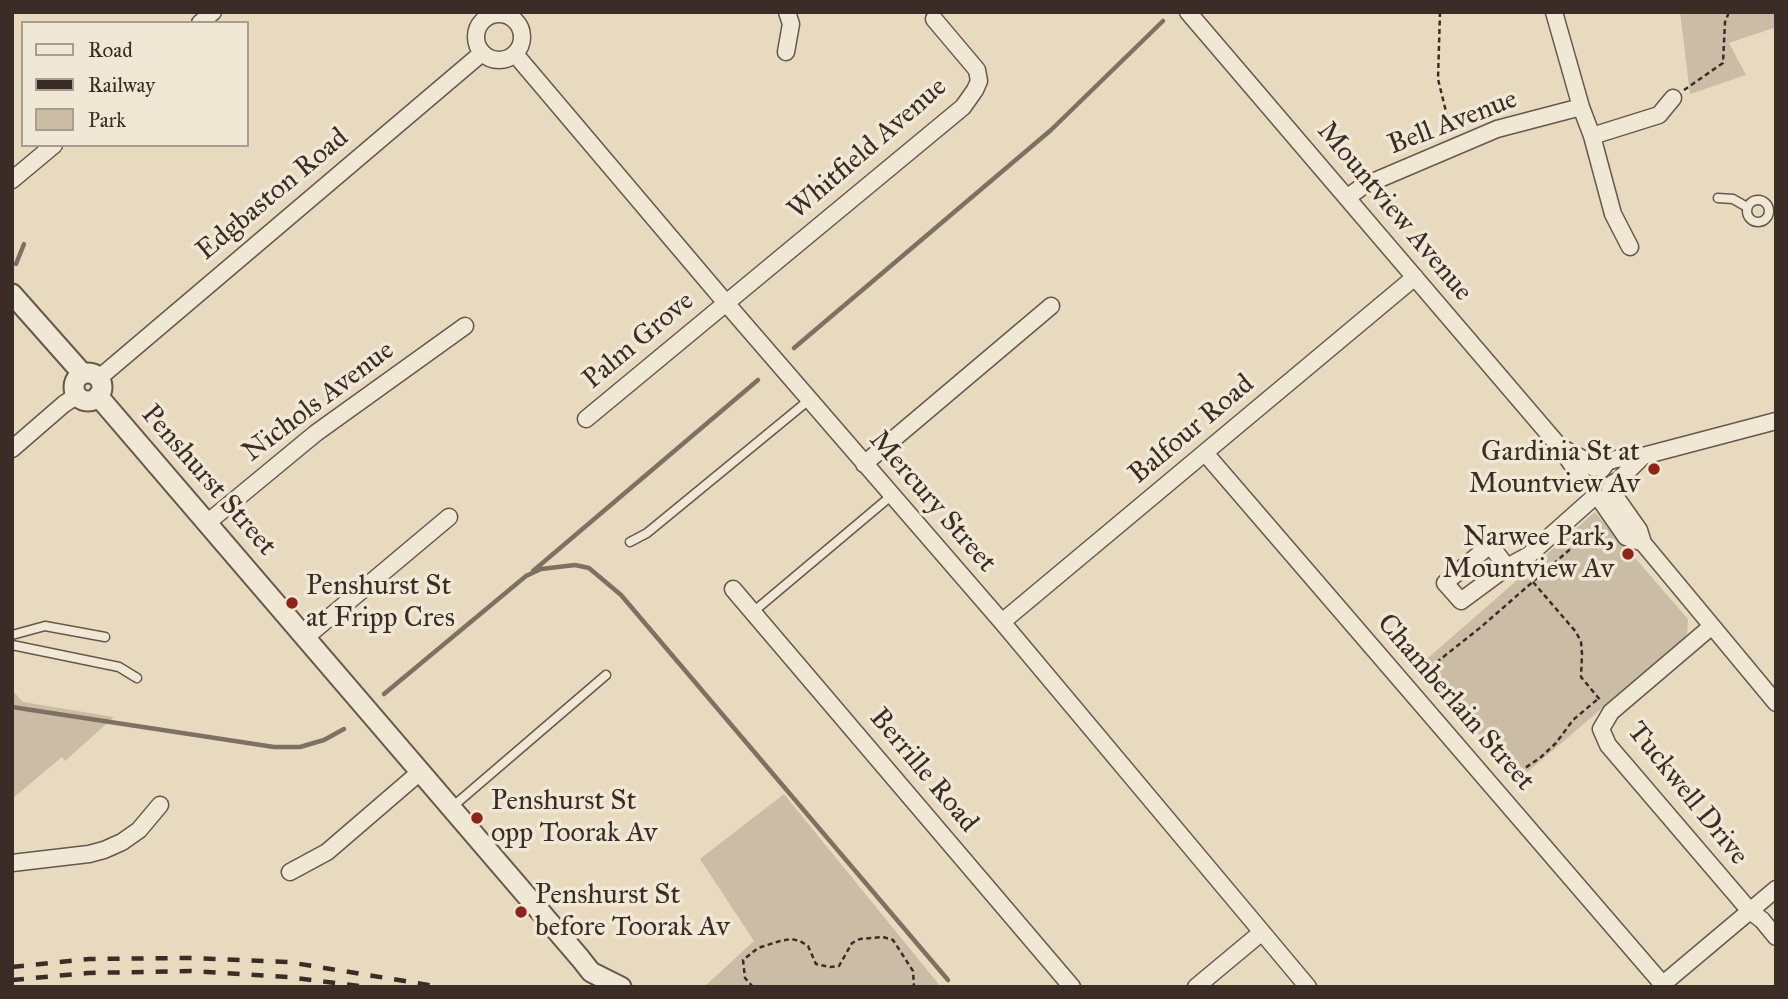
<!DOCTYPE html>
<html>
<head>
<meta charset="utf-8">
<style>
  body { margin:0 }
  #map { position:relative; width:1788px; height:999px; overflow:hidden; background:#e8dabf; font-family:"IM FELL Great Primer",serif }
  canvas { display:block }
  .frame { position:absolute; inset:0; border:14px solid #3b2d25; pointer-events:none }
  .legend { position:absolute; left:21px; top:21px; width:228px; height:126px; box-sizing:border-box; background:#f0e7d5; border:2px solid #a89d8f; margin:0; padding:9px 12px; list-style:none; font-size:21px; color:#3b2d25 }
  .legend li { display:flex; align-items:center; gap:14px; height:35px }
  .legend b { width:35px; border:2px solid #a89d8f }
</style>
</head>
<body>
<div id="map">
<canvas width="1788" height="999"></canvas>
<div class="frame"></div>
<ul class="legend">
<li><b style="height:9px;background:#f0e7d5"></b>Road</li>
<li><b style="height:9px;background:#3b2d25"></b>Railway</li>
<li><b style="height:19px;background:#cbbda5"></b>Park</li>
</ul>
</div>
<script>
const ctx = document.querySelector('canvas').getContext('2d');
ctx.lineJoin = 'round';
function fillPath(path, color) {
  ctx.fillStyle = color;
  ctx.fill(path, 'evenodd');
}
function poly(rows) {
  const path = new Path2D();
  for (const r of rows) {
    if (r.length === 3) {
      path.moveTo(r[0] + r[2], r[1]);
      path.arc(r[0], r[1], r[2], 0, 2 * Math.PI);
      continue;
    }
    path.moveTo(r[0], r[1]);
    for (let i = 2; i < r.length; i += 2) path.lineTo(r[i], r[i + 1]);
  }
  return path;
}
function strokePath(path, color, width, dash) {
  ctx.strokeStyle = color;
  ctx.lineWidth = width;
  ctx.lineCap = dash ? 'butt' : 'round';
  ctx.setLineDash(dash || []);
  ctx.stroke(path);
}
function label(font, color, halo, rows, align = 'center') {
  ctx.font = font + ' "IM FELL Great Primer",serif';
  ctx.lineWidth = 7;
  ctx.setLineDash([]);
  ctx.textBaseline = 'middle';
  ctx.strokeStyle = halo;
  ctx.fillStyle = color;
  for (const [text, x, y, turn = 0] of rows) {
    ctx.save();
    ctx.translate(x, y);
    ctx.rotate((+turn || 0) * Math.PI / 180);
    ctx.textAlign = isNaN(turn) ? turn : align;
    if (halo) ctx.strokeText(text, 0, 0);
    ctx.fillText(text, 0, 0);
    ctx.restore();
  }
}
fillPath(poly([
  [1680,12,1775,12,1776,27,1729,43,1746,75,1690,94],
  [1595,512,1688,619,1687,636,1518,780,1420,665],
  [12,690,23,702,114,717,65,761,62,757,12,799],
  [784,794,941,987,704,987,754,941,700,859]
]), '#cbbda5');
strokePath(poly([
  [16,264,24,244],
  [794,348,1051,130,1163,21],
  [533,571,758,380],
  [526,576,541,569,575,565,589,568,621,595,948,980],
  [384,694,526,576],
  [12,707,274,747,300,747,324,740,344,729]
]), '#7f7162', 4.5);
const service = poly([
  [1718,198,1733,199,1747,207],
  [1758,211,11],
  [630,542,647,533,809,400],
  [753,612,891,496],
  [12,635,45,626,105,637],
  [12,645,119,667,137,678],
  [451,808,606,675]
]);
const minor = poly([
  [1188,12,1559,446,1582,479],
  [1554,12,1581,107,1592,136,1613,214,1630,247],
  [499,37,23],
  [200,23,213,12],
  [786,52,791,24,787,12],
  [515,54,726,303,1002,622,1308,987],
  [1592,136,1659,115,1673,98],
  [12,180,54,145],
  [1348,197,1363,186,1497,129,1581,107],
  [99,378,482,53],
  [586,419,963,107,975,90,979,81,977,70,934,19],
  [1562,448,1587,461,1594,468],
  [12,449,64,404,76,396],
  [1205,453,1665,987],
  [864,464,1051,306],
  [1602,469,1607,462,1616,459,1643,456,1776,421],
  [1612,484,1619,480,1643,456],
  [1610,489,1639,530,1643,543,1776,703],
  [1599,498,1626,537,1643,543],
  [207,523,316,433,465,326],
  [1507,567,1490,545,1445,583,1461,601,1507,567,1529,555,1593,498],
  [733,589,1072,987],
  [1002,622,1415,277],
  [1712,626,1611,712,1601,729,1608,745,1750,911,1762,920,1776,937],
  [306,637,449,517],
  [12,863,89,854,104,850,122,842,139,830,160,805],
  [290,872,327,852,420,772],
  [1663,984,1776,889],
  [1196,987,1262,932]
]);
const tertiary = poly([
  [12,294,82,373],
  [88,387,14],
  [98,396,580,958,591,972,621,987]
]);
strokePath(service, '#66584c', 11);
strokePath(minor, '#66584c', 19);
strokePath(tertiary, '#66584c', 23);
strokePath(poly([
  [1440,12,1438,79,1451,132],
  [1684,90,1723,63,1725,22,1729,12],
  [1533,582,1576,632,1581,642,1582,654,1581,677,1601,701],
  [1423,673,1481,627,1599,524],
  [1512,777,1541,757,1556,743,1573,720,1599,698],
  [753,987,745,978,743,960,758,948,780,941,791,939,800,941,808,946,816,964,830,967,839,966,852,943,860,939,883,937,893,940,913,971,914,987]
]), '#3b2d25', 2.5, [5, 3.5]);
strokePath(service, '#f0e7d5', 8);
strokePath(minor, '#f0e7d5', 16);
strokePath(tertiary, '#f0e7d5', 19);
strokePath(poly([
  [12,967,89,959,191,958,288,962,441,987],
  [12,980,88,973,190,971,288,977,366,987]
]), '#3b2d25', 4.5, [12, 12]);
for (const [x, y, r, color] of [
  [1654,469,7,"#8f2418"],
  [1628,554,7,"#8f2418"],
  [292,603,7,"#8f2418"],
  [477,818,7,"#8f2418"],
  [521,912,7,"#8f2418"]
]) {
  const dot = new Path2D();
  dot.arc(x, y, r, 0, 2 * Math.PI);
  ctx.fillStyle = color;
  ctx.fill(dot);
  strokePath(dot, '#f0e7d5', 2.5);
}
label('28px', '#3b2d25', '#f0e7d5', [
  ["Bell Avenue",1453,123,-21],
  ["Whitfield Avenue",868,149,-41],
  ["Edgbaston Road",273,195,-40],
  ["Mountview Avenue",1394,212,50],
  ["Palm Grove",639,341,-40],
  ["Nichols Avenue",319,402,-37],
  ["Balfour Road",1192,430,-40],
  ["Penshurst Street",208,481,49],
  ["Mercury Street",932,502,49],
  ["Chamberlain Street",1455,703,49],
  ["Berrille Road",923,771,50],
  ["Tuckwell Drive",1687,794,51]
]);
label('28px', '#3b2d25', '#f0e7d5', [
  ["Gardinia St at",1640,453,"right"],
  ["Mountview Av",1640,485,"right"],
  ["Narwee Park,",1614,538,"right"],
  ["Mountview Av",1614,570,"right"],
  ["Penshurst St",306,587],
  ["at Fripp Cres",306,619],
  ["Penshurst St",491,802],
  ["opp Toorak Av",491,834],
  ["Penshurst St",535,896],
  ["before Toorak Av",535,928]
], 'left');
</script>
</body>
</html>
